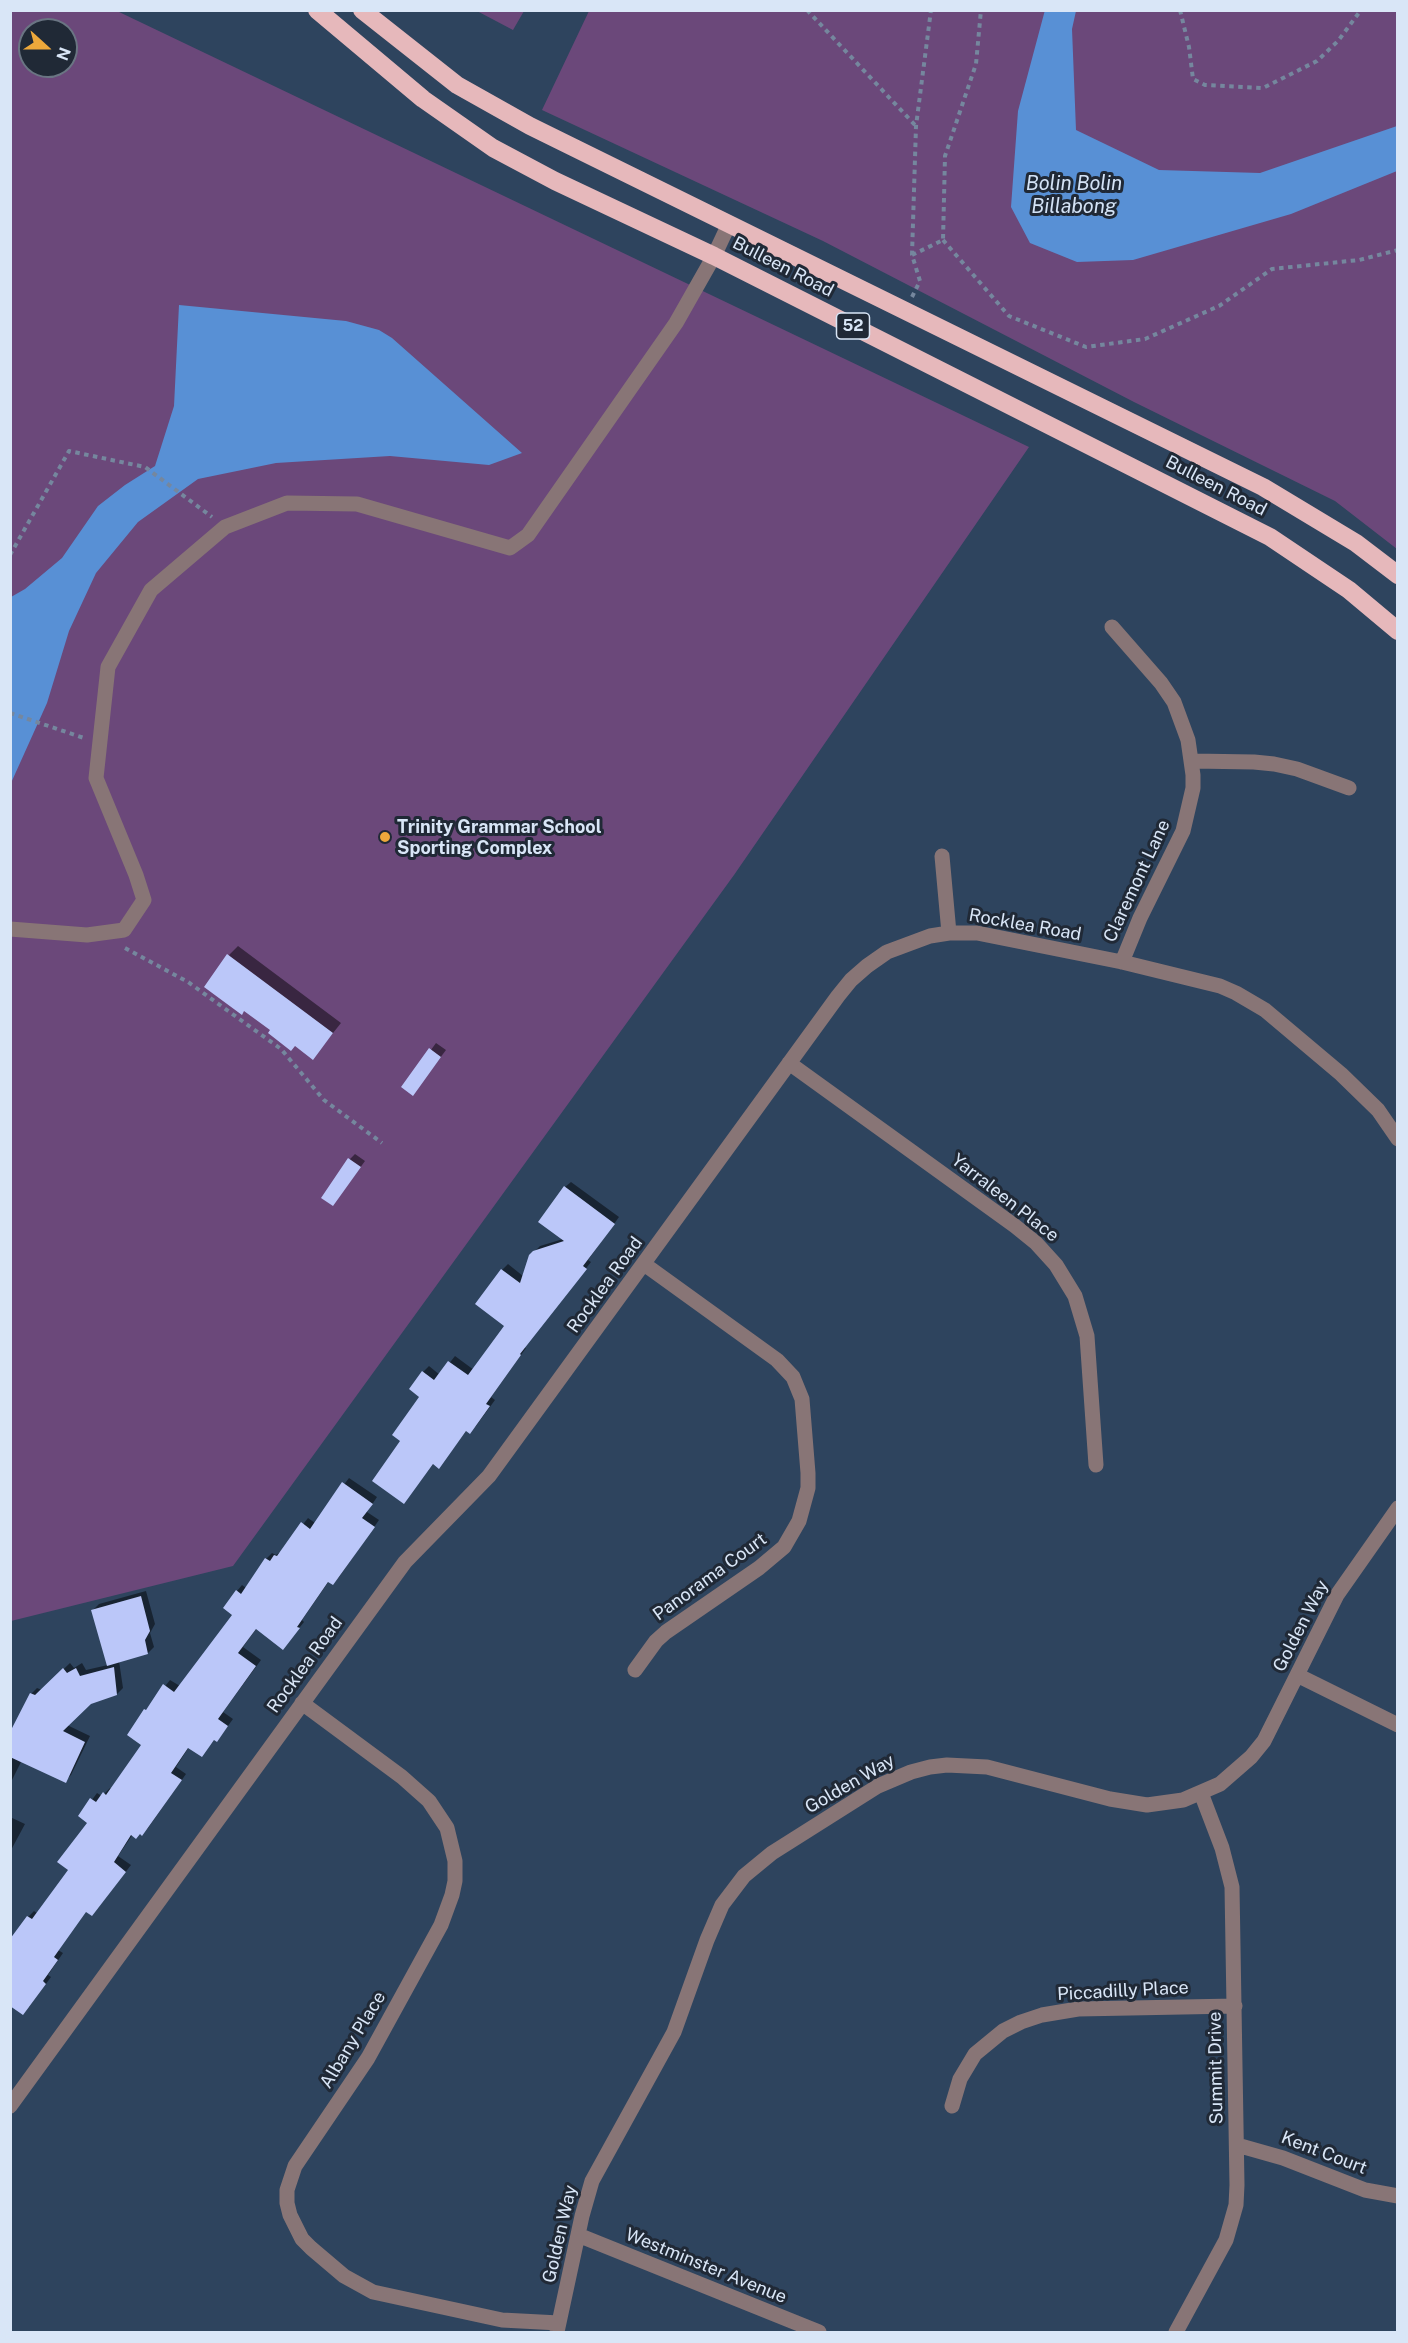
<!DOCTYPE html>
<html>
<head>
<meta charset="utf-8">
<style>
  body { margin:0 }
  #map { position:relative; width:1408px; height:2343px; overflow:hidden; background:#2e445e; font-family:"Public Sans",sans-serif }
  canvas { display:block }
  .frame { position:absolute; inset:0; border:12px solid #d9e6f7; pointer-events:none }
  .north { position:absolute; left:18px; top:18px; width:60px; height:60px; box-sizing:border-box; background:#202936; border:2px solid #6a7583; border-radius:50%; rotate:111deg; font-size:16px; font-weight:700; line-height:24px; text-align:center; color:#d9e6f7 }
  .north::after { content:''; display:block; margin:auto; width:21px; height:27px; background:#eda83b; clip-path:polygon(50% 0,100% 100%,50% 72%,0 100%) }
</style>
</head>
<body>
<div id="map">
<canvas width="1408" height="2343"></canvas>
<div class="frame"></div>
<div class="north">N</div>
</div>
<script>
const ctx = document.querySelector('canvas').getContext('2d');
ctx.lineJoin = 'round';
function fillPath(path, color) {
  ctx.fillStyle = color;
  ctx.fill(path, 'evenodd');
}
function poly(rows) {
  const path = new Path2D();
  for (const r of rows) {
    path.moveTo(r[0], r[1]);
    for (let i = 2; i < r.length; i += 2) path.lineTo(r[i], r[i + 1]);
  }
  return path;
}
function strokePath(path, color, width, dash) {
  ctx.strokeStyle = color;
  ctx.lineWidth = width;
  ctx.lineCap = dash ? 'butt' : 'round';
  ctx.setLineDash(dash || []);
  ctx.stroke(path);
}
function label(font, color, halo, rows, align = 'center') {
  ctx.font = font + ' "Public Sans",sans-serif';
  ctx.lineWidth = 6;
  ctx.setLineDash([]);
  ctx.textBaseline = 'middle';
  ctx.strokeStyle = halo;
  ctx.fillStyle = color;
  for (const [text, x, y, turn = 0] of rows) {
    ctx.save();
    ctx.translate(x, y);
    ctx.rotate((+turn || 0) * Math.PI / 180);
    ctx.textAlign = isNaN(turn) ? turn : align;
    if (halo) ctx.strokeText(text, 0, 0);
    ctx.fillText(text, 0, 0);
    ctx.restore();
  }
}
fillPath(poly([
  [11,11,117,11,1029,447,734,875,233,1566,11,1621],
  [30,30,66,30,66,66,30,66],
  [477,11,524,10,524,11,513,30],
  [589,11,1397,11,1397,549,1335,501,1134,402,823,241,542,110]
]), '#6b487a');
fillPath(poly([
  [1045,10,1076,11,1072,29,1076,130,1159,170,1260,173,1397,126,1397,171,1291,214,1133,260,1077,262,1030,243,1011,207,1018,111],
  [179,305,346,321,379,330,392,338,522,453,489,465,390,456,276,463,198,479,138,522,96,573,69,631,47,703,11,783,11,597,25,589,62,558,98,506,125,485,155,466,174,406]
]), '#5890d5');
fillPath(poly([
  [238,946,341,1023,313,1058,272,1030,229,955],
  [436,1043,446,1050,413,1094,404,1087],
  [355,1154,365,1161,338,1198,350,1159],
  [571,1182,619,1217,588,1260,591,1262,524,1347,526,1348,491,1397,495,1400,476,1426,470,1432,467,1430,439,1467,434,1463,404,1502,402,1440,422,1396,423,1372,429,1366,440,1375,455,1356,474,1370,506,1325,502,1270,508,1264,523,1276,530,1256,540,1246,563,1239,565,1187],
  [349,1478,377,1497,367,1512,379,1520,339,1577,333,1583,329,1581,302,1620,304,1622,283,1648,257,1628,243,1647,261,1660,223,1712,233,1719,222,1734,216,1740,215,1739,202,1755,189,1747,176,1767,186,1774,148,1828,142,1834,133,1834,118,1856,131,1865,98,1908,86,1910,58,1950,63,1953,48,1975,51,1977,29,2007,28,1917,34,1911,38,1914,70,1870,89,1822,80,1816,97,1793,102,1796,110,1788,112,1789,143,1744,129,1735,146,1710,170,1680,180,1686,234,1614,237,1591,242,1585,246,1588,266,1559,272,1553,276,1555,282,1551,308,1518,315,1523],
  [146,1591,155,1624,150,1633,154,1647,148,1653,119,1661,123,1688,117,1694,90,1703,67,1725,90,1736,71,1775,65,1781,22,1760,10,1784,10,1733,31,1694,37,1688,42,1690,70,1663,74,1668,82,1663,86,1670,108,1665,93,1610,99,1604],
  [10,1817,25,1824,10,1852]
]), '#0007');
fillPath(poly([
  [227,954,333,1033,313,1060,295,1046,291,1051,268,1033,270,1030,244,1011,242,1015,204,987],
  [429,1048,441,1057,413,1096,401,1087],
  [348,1158,361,1167,333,1206,321,1198],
  [564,1186,615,1224,583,1266,587,1269,520,1354,521,1355,486,1404,490,1406,470,1434,466,1431,439,1469,433,1464,404,1504,372,1481,400,1441,392,1435,419,1397,409,1389,422,1371,434,1380,448,1361,468,1375,504,1326,475,1304,501,1269,520,1283,529,1255,533,1251,564,1241,538,1222],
  [342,1482,373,1504,362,1518,375,1527,333,1585,328,1582,297,1627,300,1628,283,1650,256,1629,238,1653,256,1666,218,1719,228,1726,217,1742,214,1740,202,1757,188,1748,171,1773,182,1780,142,1836,140,1834,136,1839,131,1835,114,1862,126,1872,92,1916,86,1912,54,1957,58,1960,43,1981,46,1984,23,2015,10,2006,10,1939,27,1916,32,1919,68,1870,57,1862,87,1823,78,1816,90,1798,96,1802,103,1792,106,1795,141,1745,127,1735,144,1709,146,1710,163,1684,174,1692,232,1615,223,1608,236,1590,241,1594,265,1558,270,1561,274,1555,277,1556,301,1522,310,1529],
  [141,1596,150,1631,145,1640,148,1654,107,1666,91,1610],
  [114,1667,117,1695,91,1704,63,1731,85,1742,66,1783,10,1757,10,1732,30,1693,35,1695,63,1668,67,1673,76,1668,80,1676]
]), '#bbc7f9');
strokePath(poly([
  [807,10,915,125],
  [1180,10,1189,47,1193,79,1205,85,1263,88,1317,61,1338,41,1361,10],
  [943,240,1009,316,1086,347,1145,339,1219,306,1272,269,1359,260,1398,250],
  [912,255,943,240,945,156,976,64,981,10],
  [912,297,920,281,912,255,916,126,931,10],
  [10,555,69,451,145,467,212,517],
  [10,713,84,738],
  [125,948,188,982,281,1049,324,1100,382,1143]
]), '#75879e', 4, [4.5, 4.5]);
strokePath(poly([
  [1112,627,1161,683,1174,702,1188,740,1193,775,1193,788,1183,831,1140,918,1122,962],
  [1193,761,1254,762,1274,764,1297,769,1349,788],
  [942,856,949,933],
  [10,929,87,935,124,930,144,900,136,875,96,778,108,667,151,590,225,527,287,503,357,504,510,548,528,535,676,323,714,256,729,224],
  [789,1063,1015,1226,1036,1243,1056,1265,1075,1296,1087,1336,1096,1465],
  [635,1670,656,1641,666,1632,759,1568,784,1547,799,1521,808,1488,808,1473,802,1399,793,1377,777,1360,644,1264],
  [1297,1675,1398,1725],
  [302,1703,402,1777,429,1801,447,1828,455,1861,455,1881,452,1895,441,1925,368,2058,295,2166,287,2190,287,2203,290,2215,302,2239,311,2248,344,2276,373,2292,502,2320,559,2323],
  [10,2106,405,1562,489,1476,838,996,851,980,867,966,887,952,930,936,949,933,977,933,1122,962,1220,986,1236,993,1265,1010,1341,1074,1378,1110,1398,1139],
  [952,2106,960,2079,975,2054,1003,2031,1021,2022,1042,2015,1078,2009,1235,2006],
  [1237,2145,1283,2158,1365,2190,1398,2196],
  [578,2235,819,2332],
  [557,2332,582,2216,592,2181,674,2032,707,1940,722,1905,744,1876,772,1853,878,1786,911,1772,930,1767,947,1765,987,1767,1110,1799,1147,1805,1183,1800,1220,1784,1251,1757,1264,1741,1337,1595,1398,1508],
  [1176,2332,1226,2240,1236,2205,1237,2185,1232,1887,1222,1848,1201,1793]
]), '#887576', 15);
strokePath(poly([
  [317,10,423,99,493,148,555,181,714,256,1270,537,1349,590,1398,631],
  [362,10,457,85,530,126,1263,487,1356,543,1398,575]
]), '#e6b8bb', 18);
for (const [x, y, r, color] of [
  [385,837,6,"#eda83b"]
]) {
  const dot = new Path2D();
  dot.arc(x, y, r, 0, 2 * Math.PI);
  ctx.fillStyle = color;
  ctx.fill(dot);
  strokePath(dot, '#202936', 2);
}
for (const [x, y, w] of [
  [853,326,33]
]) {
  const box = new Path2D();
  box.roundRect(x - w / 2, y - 13, w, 26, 4.5);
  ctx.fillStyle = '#202936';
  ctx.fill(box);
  strokePath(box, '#d9e6f7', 1.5);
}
label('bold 16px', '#d9e6f7', null, [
  ["52",853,326]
]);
label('18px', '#d9e6f7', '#202936', [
  ["Bulleen Road",783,267,27],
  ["Bulleen Road",1216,486,27],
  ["Claremont Lane",1137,881,-65],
  ["Rocklea Road",1025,925,10],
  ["Yarraleen Place",1005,1198,38],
  ["Rocklea Road",605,1285,-54],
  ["Panorama Court",710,1577,-36],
  ["Golden Way",1301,1626,-63],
  ["Rocklea Road",305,1665,-54],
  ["Golden Way",850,1784,-30],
  ["Piccadilly Place",1123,1991,-3],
  ["Albany Place",353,2040,-59],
  ["Summit Drive",1216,2068,-91],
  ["Kent Court",1324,2153,21],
  ["Golden Way",560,2234,-77],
  ["Westminster Avenue",706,2266,22]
]);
label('bold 18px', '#d9e6f7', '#202936', [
  ["Trinity Grammar School",397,827],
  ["Sporting Complex",397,848]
], 'left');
label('italic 20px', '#d4e3f6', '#202936', [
  ["Bolin Bolin",1074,184],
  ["Billabong",1074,207]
]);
</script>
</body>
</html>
